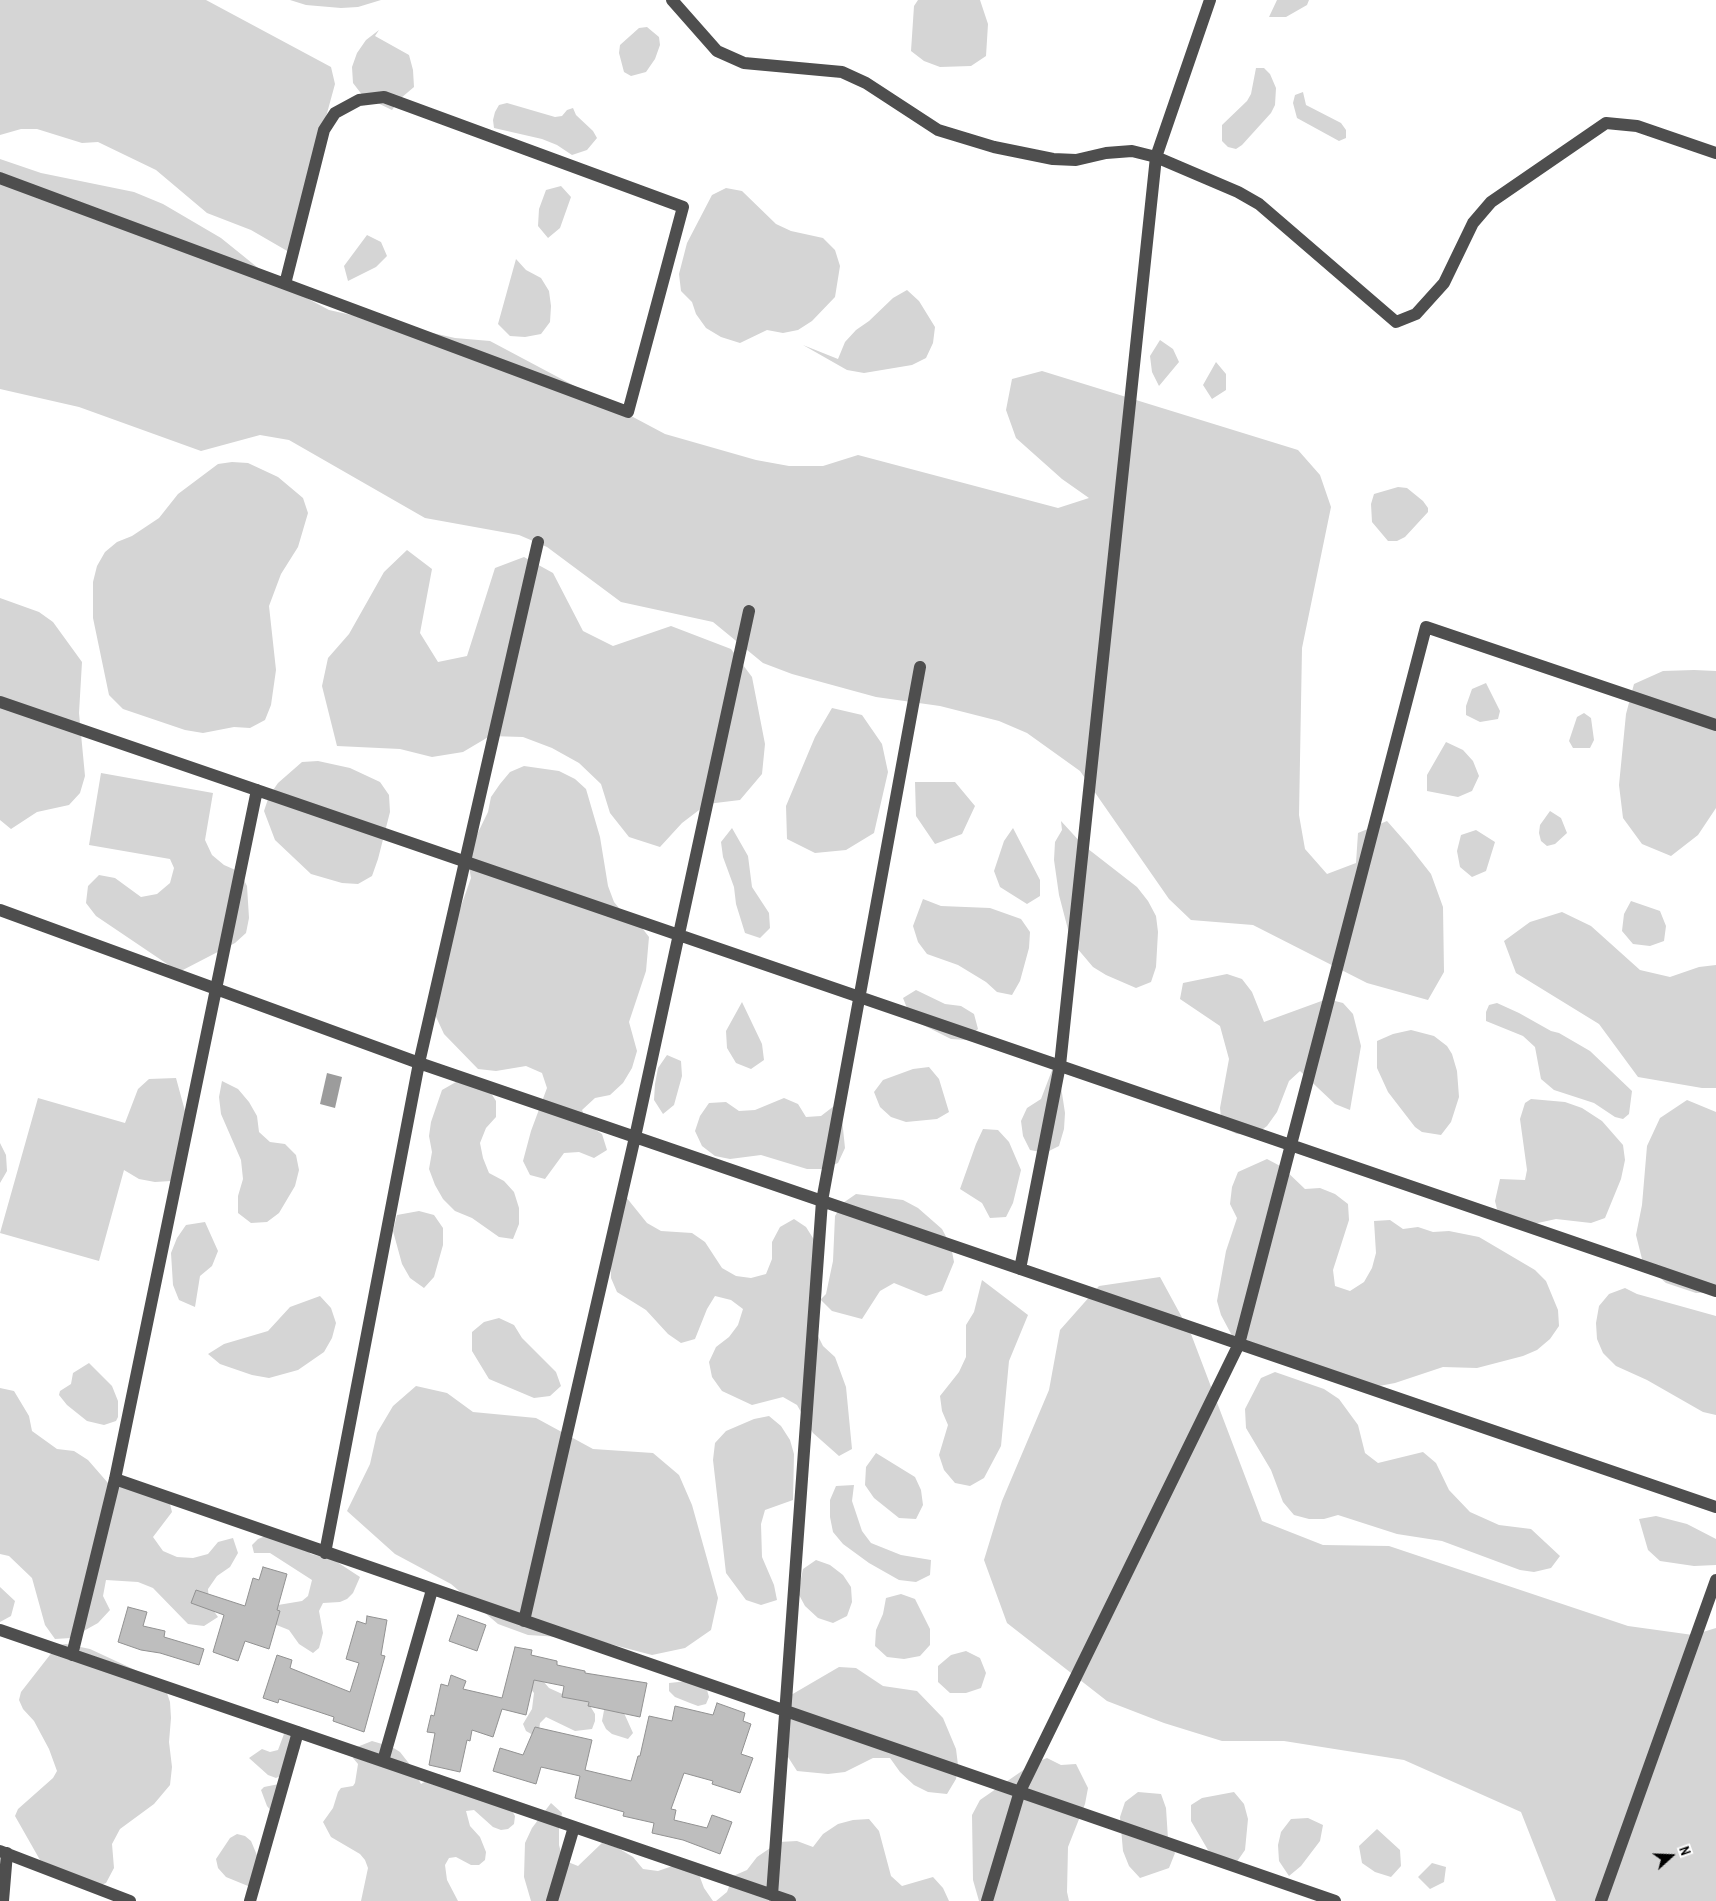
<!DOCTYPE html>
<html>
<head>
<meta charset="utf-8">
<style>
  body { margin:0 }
  #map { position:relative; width:1716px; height:1901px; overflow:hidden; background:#fff; font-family:"Archivo Narrow",sans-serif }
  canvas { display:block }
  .north { position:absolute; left:1646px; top:1831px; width:50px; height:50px; -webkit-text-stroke:4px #fff; paint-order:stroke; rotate:70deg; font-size:14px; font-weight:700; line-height:20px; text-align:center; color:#000 }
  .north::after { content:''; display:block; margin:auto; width:18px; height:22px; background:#000; clip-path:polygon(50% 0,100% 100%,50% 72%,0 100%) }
</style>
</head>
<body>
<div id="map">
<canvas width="1716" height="1901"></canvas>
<div class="north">N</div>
</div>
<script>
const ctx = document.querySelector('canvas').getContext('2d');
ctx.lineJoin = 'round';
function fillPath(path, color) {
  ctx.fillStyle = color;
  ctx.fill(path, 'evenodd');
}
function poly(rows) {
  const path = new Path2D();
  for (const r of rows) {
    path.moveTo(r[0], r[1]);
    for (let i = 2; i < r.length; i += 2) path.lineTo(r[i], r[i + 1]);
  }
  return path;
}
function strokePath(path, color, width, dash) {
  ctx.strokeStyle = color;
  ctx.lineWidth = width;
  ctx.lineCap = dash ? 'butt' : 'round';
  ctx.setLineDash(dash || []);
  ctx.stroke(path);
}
fillPath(poly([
  [0,0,206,0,331,67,335,84,289,252,251,230,207,213,156,170,98,142,82,143,37,129,21,129,0,135],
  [290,0,381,0,358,7,341,8,306,5],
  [918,0,980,0,988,24,986,56,971,66,940,67,924,61,911,51,914,6],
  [1277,0,1309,0,1307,5,1286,17,1269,17],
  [647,27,659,37,660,45,655,59,646,72,631,76,624,72,619,53,620,45,639,28],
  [379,30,375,36,409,55,413,70,414,87,401,98,392,110,363,96,353,83,352,67,357,53,366,40],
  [1256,68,1264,68,1270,74,1276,88,1275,105,1271,113,1242,145,1236,149,1228,147,1222,141,1222,125,1247,101,1251,94],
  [1303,92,1306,105,1341,123,1346,130,1346,138,1339,141,1297,118,1293,103,1295,95],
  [507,103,555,117,562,116,567,110,573,108,576,115,593,131,597,138,587,150,572,155,557,145,542,139,494,128,493,120,495,112,499,105],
  [0,159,41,173,134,192,163,204,221,238,273,280,329,310,455,338,490,341,665,434,756,460,789,466,823,466,858,455,1058,508,1089,498,1062,479,1016,438,1006,410,1012,379,1042,371,1298,450,1320,475,1331,507,1302,648,1299,815,1305,849,1327,874,1356,863,1358,833,1387,821,1409,846,1431,874,1443,907,1444,972,1428,1000,1367,983,1253,925,1191,920,1169,899,1080,771,1027,733,999,721,940,706,876,697,792,674,763,663,713,622,621,602,547,547,519,535,425,518,289,440,260,435,201,451,79,407,0,389],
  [561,186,571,197,560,228,548,238,538,226,539,209,546,190],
  [726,188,742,191,776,224,791,231,823,238,835,250,840,266,835,297,812,321,798,330,783,333,767,330,740,343,721,337,706,328,696,314,692,302,681,291,679,274,687,243,712,195],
  [367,235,381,242,387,256,376,267,348,281,344,266],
  [516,259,526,270,541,278,549,291,551,306,550,322,541,334,525,337,510,336,498,324],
  [907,290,919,301,935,327,933,343,926,358,912,365,864,373,847,370,803,345,838,359,845,342,856,330,869,321,893,298],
  [1160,340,1173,349,1179,362,1159,386,1152,372,1150,356],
  [1216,362,1226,374,1226,390,1212,399,1203,385],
  [232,462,248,463,278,477,303,498,308,513,298,547,281,574,269,606,276,670,271,705,265,720,250,728,234,727,203,733,185,730,123,709,109,695,93,618,93,582,97,566,105,552,117,542,132,536,159,518,178,494,218,464],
  [1398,487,1407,488,1423,501,1428,508,1428,512,1405,537,1397,541,1388,541,1372,522,1371,504,1374,494],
  [407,550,432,569,420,633,438,662,467,656,495,568,524,557,553,573,583,631,613,646,671,626,731,649,752,677,765,744,762,774,740,800,707,804,682,823,660,847,629,837,610,813,601,784,579,763,552,748,523,737,490,736,463,752,432,757,400,749,337,746,322,686,328,658,349,634,384,572],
  [0,598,39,612,53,622,82,662,79,713,85,776,80,793,69,805,37,812,11,829,0,820],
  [1694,670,1716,671,1716,808,1698,835,1671,856,1642,844,1623,818,1619,785,1626,714,1634,684,1663,671],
  [1486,683,1500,711,1498,719,1480,722,1466,715,1466,706,1472,689],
  [832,708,862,715,882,744,888,772,874,833,846,850,815,853,787,839,786,806,815,737],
  [1584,713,1591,718,1594,740,1590,748,1573,748,1569,741,1577,717],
  [1446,742,1463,750,1473,761,1479,776,1472,791,1458,797,1427,791,1427,775],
  [318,761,350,768,380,782,389,795,390,812,378,859,372,876,358,884,342,883,311,874,275,840,264,811,269,796,278,783,302,762],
  [524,766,559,771,575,779,586,789,600,837,608,886,614,902,624,914,639,924,649,937,646,971,629,1022,637,1051,632,1068,623,1083,610,1095,595,1098,582,1110,588,1125,602,1134,607,1150,594,1158,579,1152,564,1153,545,1179,530,1175,523,1161,531,1131,547,1088,542,1073,526,1066,496,1071,478,1069,444,1034,431,1006,443,957,471,878,467,855,488,812,491,797,500,784,510,772],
  [101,773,213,793,205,840,212,855,224,865,240,872,247,886,249,918,246,933,235,943,179,972,96,916,86,903,88,886,99,875,115,878,141,897,157,894,170,883,174,868,170,859,89,845],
  [915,782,955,782,975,806,962,834,935,844,916,816],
  [1550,811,1561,818,1567,833,1555,844,1547,846,1541,841,1539,833,1540,825],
  [1061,821,1083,845,1137,887,1148,901,1156,916,1158,932,1156,967,1151,982,1136,988,1106,975,1093,967,1071,941,1059,895,1054,860,1055,842,1062,830],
  [732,828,748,856,752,887,769,913,770,928,760,938,745,933,736,904,734,887,723,857,721,842],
  [1013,828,1040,880,1040,896,1027,904,1000,887,994,871,1004,841],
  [1476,830,1495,842,1486,871,1472,877,1460,867,1457,851,1461,835],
  [923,899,941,906,990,908,1021,919,1030,932,1029,948,1020,981,1012,995,997,992,986,982,958,965,927,954,918,942,913,926],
  [1631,901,1660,911,1666,926,1664,941,1650,946,1633,944,1622,931,1624,914],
  [1562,912,1591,926,1640,970,1670,977,1699,967,1716,965,1716,1088,1702,1088,1638,1077,1599,1024,1516,973,1504,941,1530,922],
  [1227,974,1242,979,1252,992,1264,1022,1327,999,1343,1003,1353,1014,1361,1046,1350,1110,1335,1104,1300,1071,1289,1081,1277,1112,1267,1126,1255,1135,1237,1134,1222,1127,1220,1108,1229,1059,1220,1026,1180,999,1183,983],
  [916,990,945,1004,961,1006,974,1014,978,1029,966,1040,951,1039,921,1024,909,1013,903,998],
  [742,1002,762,1044,764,1060,751,1069,736,1063,727,1048,726,1031],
  [1497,1003,1519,1013,1551,1031,1559,1033,1590,1051,1632,1091,1629,1114,1623,1119,1615,1117,1594,1103,1554,1090,1541,1079,1535,1047,1523,1036,1486,1021,1486,1012,1489,1005],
  [1411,1030,1434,1036,1447,1046,1452,1054,1457,1071,1459,1097,1451,1122,1441,1135,1422,1132,1415,1127,1388,1092,1377,1068,1377,1041,1393,1034],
  [667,1055,681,1061,682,1076,674,1105,663,1114,654,1100,655,1084,658,1068],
  [1054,1065,1060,1080,1065,1113,1064,1129,1059,1146,1045,1153,1030,1150,1023,1136,1021,1121,1027,1108,1041,1099],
  [929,1067,939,1079,949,1112,937,1119,906,1122,891,1117,880,1107,874,1092,883,1080,913,1069],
  [176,1078,188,1122,171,1181,155,1182,139,1179,124,1170,99,1261,0,1233,38,1098,125,1123,138,1089,149,1079],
  [222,1081,238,1089,249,1102,257,1116,259,1132,270,1142,285,1144,296,1155,299,1170,295,1186,279,1213,267,1222,251,1223,238,1213,238,1196,243,1179,241,1160,221,1114,219,1097],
  [456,1082,487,1087,496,1101,496,1117,486,1128,480,1143,483,1158,489,1173,504,1181,514,1192,519,1208,519,1224,513,1239,499,1237,472,1218,455,1211,443,1199,435,1185,429,1169,432,1152,429,1136,431,1122,442,1090],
  [784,1098,798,1104,806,1117,821,1116,834,1106,842,1119,845,1148,838,1163,824,1169,807,1169,761,1155,730,1159,715,1156,702,1146,695,1131,700,1116,709,1103,726,1102,739,1111,755,1110],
  [1531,1099,1565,1102,1582,1108,1602,1121,1623,1145,1625,1160,1621,1179,1605,1218,1591,1223,1556,1219,1524,1226,1502,1215,1497,1209,1495,1201,1500,1179,1525,1180,1527,1170,1520,1119,1525,1103],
  [1687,1100,1716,1112,1716,1292,1696,1293,1666,1283,1643,1263,1636,1235,1642,1205,1647,1146,1660,1118],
  [983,1129,998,1130,1009,1142,1021,1170,1013,1203,1006,1217,990,1218,982,1203,960,1189,976,1144],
  [0,1143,6,1155,7,1171,0,1183],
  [1267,1159,1282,1167,1305,1189,1320,1188,1335,1194,1348,1204,1349,1220,1333,1270,1335,1286,1350,1291,1364,1282,1372,1268,1376,1253,1374,1221,1390,1220,1403,1229,1418,1227,1433,1232,1449,1231,1479,1237,1535,1270,1546,1281,1558,1310,1559,1326,1550,1339,1537,1350,1523,1356,1477,1368,1443,1367,1395,1383,1379,1386,1237,1345,1221,1315,1217,1301,1226,1251,1237,1218,1230,1204,1232,1187,1238,1172],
  [856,1194,903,1200,918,1208,942,1229,951,1246,954,1262,942,1291,926,1296,894,1283,880,1291,862,1319,832,1311,821,1300,815,1330,823,1346,835,1357,846,1387,852,1449,839,1456,813,1433,797,1405,783,1397,752,1405,722,1391,712,1377,709,1362,716,1347,729,1337,738,1325,743,1309,731,1300,715,1296,707,1309,695,1339,681,1343,668,1334,646,1310,617,1292,611,1278,610,1229,611,1213,626,1197,647,1223,661,1231,692,1233,705,1242,722,1268,736,1276,751,1278,766,1274,772,1259,772,1242,780,1227,794,1219,806,1227,823,1254,821,1299,826,1294,833,1261,835,1216,843,1203],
  [419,1211,434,1215,443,1228,443,1245,434,1277,424,1288,410,1278,402,1264,393,1231,397,1215],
  [205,1222,218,1251,212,1266,200,1276,195,1307,179,1300,173,1285,171,1253,177,1238,186,1225],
  [1160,1277,1191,1334,1262,1521,1323,1545,1389,1546,1628,1626,1693,1635,1716,1628,1716,1901,1556,1901,1521,1812,1404,1760,1284,1741,1222,1741,1164,1723,1107,1701,1007,1623,984,1560,1002,1501,1049,1390,1060,1330,1099,1286],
  [982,1280,1028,1315,1009,1361,1001,1446,984,1478,970,1486,955,1483,944,1470,939,1455,948,1425,942,1411,940,1396,959,1372,966,1357,966,1325,974,1312],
  [1625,1288,1637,1294,1716,1316,1716,1415,1703,1412,1647,1380,1616,1366,1603,1353,1597,1339,1596,1323,1599,1306,1609,1294],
  [320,1296,331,1308,336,1323,332,1338,324,1352,298,1370,269,1378,252,1375,220,1364,208,1354,224,1344,268,1331,290,1307],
  [499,1318,514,1325,522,1338,556,1372,561,1386,550,1396,534,1398,489,1379,472,1351,472,1332,484,1322],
  [89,1363,112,1386,118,1401,118,1417,116,1421,104,1425,87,1421,67,1405,59,1395,60,1391,71,1384,73,1373],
  [1275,1372,1324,1389,1339,1399,1358,1425,1365,1453,1378,1463,1423,1452,1436,1463,1449,1490,1470,1512,1499,1525,1531,1529,1560,1556,1551,1568,1534,1572,1520,1570,1442,1541,1397,1534,1338,1515,1324,1519,1309,1519,1294,1515,1283,1502,1271,1470,1246,1428,1245,1409,1261,1378],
  [416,1386,447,1393,473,1412,536,1418,593,1449,653,1453,679,1475,692,1505,718,1598,711,1630,685,1648,652,1655,591,1639,528,1635,498,1624,451,1584,395,1554,347,1511,370,1464,377,1433,393,1406],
  [0,1388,14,1391,29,1416,32,1431,57,1449,74,1451,88,1460,108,1483,168,1496,172,1512,153,1537,163,1551,177,1557,193,1558,208,1554,218,1542,233,1538,238,1553,230,1567,217,1576,208,1589,209,1604,218,1617,204,1626,188,1624,153,1588,138,1582,106,1580,103,1596,110,1610,98,1623,71,1638,55,1639,45,1625,32,1578,9,1556,0,1554],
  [769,1416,781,1426,790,1440,794,1454,793,1500,765,1510,761,1524,762,1557,774,1585,777,1600,761,1605,746,1600,726,1573,713,1460,715,1443,726,1431,754,1419],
  [876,1453,915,1477,921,1490,923,1505,916,1519,899,1518,874,1498,865,1485,866,1467],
  [854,1485,852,1501,862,1531,871,1543,901,1555,931,1560,930,1575,916,1582,899,1580,869,1563,843,1544,833,1532,830,1517,830,1500,836,1486],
  [1656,1516,1687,1524,1716,1539,1716,1565,1694,1566,1660,1561,1648,1550,1639,1519],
  [273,1533,299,1542,311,1554,334,1560,360,1577,353,1593,347,1599,340,1602,323,1603,319,1611,323,1633,319,1648,313,1653,299,1644,289,1630,274,1624,278,1605,302,1601,308,1596,312,1580,270,1553,254,1553,252,1545,258,1539],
  [816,1560,830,1565,843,1575,851,1587,852,1602,847,1616,833,1623,818,1618,805,1606,798,1593,803,1569],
  [0,1587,15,1601,11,1616,0,1622],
  [901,1594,915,1599,930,1629,930,1645,920,1656,904,1659,887,1657,875,1646,876,1630,883,1614,886,1598],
  [66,1644,90,1649,159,1681,165,1687,170,1702,171,1718,169,1742,172,1767,170,1785,154,1804,120,1829,112,1844,114,1868,106,1883,99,1886,40,1860,15,1816,18,1809,53,1778,57,1771,49,1749,34,1721,23,1709,19,1700,21,1692,53,1651,58,1645],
  [966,1651,980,1658,986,1673,981,1688,966,1693,950,1693,938,1682,938,1666,951,1655],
  [839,1667,856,1668,883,1686,917,1691,943,1718,956,1749,958,1765,956,1779,947,1794,928,1792,914,1785,900,1772,890,1758,873,1758,845,1772,828,1774,797,1771,788,1757,791,1695],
  [526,1675,538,1675,549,1688,571,1698,587,1701,595,1714,595,1721,592,1729,575,1731,546,1717,540,1723,539,1731,533,1735,526,1731,523,1724,532,1709,534,1693,529,1687],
  [688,1681,707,1690,709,1697,706,1704,698,1706,690,1703,675,1697,669,1691,669,1683],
  [605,1705,624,1713,633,1733,628,1739,612,1734,606,1729,602,1721],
  [284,1734,292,1736,298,1742,300,1748,283,1775,276,1778,268,1775,249,1758,262,1749,270,1752,278,1750],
  [372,1741,392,1747,400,1752,411,1766,421,1784,439,1774,511,1809,515,1816,514,1824,508,1829,501,1830,493,1827,474,1810,466,1811,470,1826,480,1837,486,1852,485,1860,479,1865,471,1865,456,1857,449,1858,445,1865,447,1880,458,1901,361,1901,368,1868,365,1860,360,1854,331,1837,323,1822,333,1808,338,1792,341,1788,353,1786,355,1783,358,1764,353,1758,357,1747],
  [1047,1758,1061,1765,1076,1764,1088,1788,1085,1804,1068,1847,1067,1892,1069,1901,979,1901,973,1880,972,1815,980,1800,1032,1764],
  [279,1784,272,1812,267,1806,261,1790,264,1787],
  [1138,1792,1161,1794,1166,1808,1168,1839,1175,1853,1169,1868,1140,1878,1129,1866,1123,1851,1120,1817,1125,1802],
  [1234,1792,1244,1804,1248,1819,1245,1850,1236,1863,1220,1862,1208,1850,1191,1821,1191,1805,1202,1798],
  [551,1803,562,1813,559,1829,559,1845,563,1860,578,1866,602,1843,618,1848,633,1857,643,1869,658,1871,687,1861,698,1872,704,1888,713,1901,531,1901,524,1877,525,1843,532,1828],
  [1308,1818,1323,1825,1320,1841,1301,1866,1289,1876,1279,1861,1278,1845,1281,1832,1291,1819],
  [869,1819,879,1831,891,1876,902,1886,933,1877,943,1888,949,1901,716,1901,727,1892,733,1876,747,1870,757,1857,779,1842,797,1841,813,1847,823,1834,838,1824,853,1820],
  [1377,1829,1400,1850,1401,1866,1391,1877,1375,1872,1362,1863,1359,1846],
  [237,1834,245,1836,251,1841,264,1872,248,1886,226,1877,218,1868,216,1859,230,1838],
  [1432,1863,1446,1867,1444,1882,1430,1889,1418,1877]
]), '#d5d5d5');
fillPath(poly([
  [327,1073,342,1077,335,1108,320,1104]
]), '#9c9c9c');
const building = poly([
  [263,1567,287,1574,277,1610,280,1611,269,1649,245,1641,238,1661,213,1652,224,1615,191,1603,196,1590,245,1606,253,1578,259,1580,263,1567],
  [128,1607,147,1612,143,1626,165,1631,164,1637,204,1649,199,1665,160,1653,141,1650,118,1642,128,1607],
  [458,1615,486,1625,477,1651,449,1641,458,1615],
  [367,1616,387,1620,381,1655,385,1656,364,1732,333,1721,334,1717,319,1712,279,1699,278,1703,263,1698,277,1655,292,1660,290,1668,350,1692,359,1663,346,1659,357,1621,366,1624,367,1616],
  [515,1647,532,1650,531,1655,557,1661,557,1665,585,1671,585,1673,647,1683,640,1717,588,1706,589,1702,562,1697,564,1686,534,1680,526,1715,502,1709,493,1737,472,1730,470,1741,467,1740,460,1772,429,1765,435,1733,427,1732,431,1715,434,1716,441,1684,448,1686,451,1675,466,1681,463,1689,502,1698,515,1647],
  [717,1703,745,1713,743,1721,751,1724,741,1754,753,1758,740,1793,712,1784,713,1781,684,1773,671,1809,676,1810,674,1820,707,1828,712,1815,732,1822,720,1854,683,1840,652,1833,654,1823,623,1816,624,1812,575,1798,580,1776,541,1767,536,1784,493,1771,500,1748,523,1755,535,1727,592,1740,585,1770,631,1781,638,1756,640,1756,649,1716,672,1721,675,1706,713,1715,717,1703]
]);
fillPath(building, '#bebebe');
strokePath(building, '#929292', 1);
strokePath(poly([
  [672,0,717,51,744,63,842,72,866,83,938,130,994,147,1053,159,1076,160,1106,153,1132,151,1156,157,1238,192,1259,204,1396,322,1416,314,1444,283,1473,223,1491,202,1606,123,1637,126,1716,153],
  [0,178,285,284,628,412,683,207,384,97,359,100,335,113,324,130,285,284],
  [0,702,1716,1291],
  [0,910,419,1063,1716,1507],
  [1020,1269,1060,1065,1156,157,1210,0],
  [115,1479,1335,1901],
  [325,1553,419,1063,538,542],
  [524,1621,635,1137,749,611],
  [0,1630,790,1901],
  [72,1655,115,1479,257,790],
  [383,1761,432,1590],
  [0,1851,130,1901],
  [772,1895,822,1201,920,667],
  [3,1901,7,1853],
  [250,1901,298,1732],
  [552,1901,574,1827],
  [987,1901,1020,1791,1239,1344,1426,627,1716,725],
  [1601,1901,1716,1580]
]), '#4e4e4e', 12);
</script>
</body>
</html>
